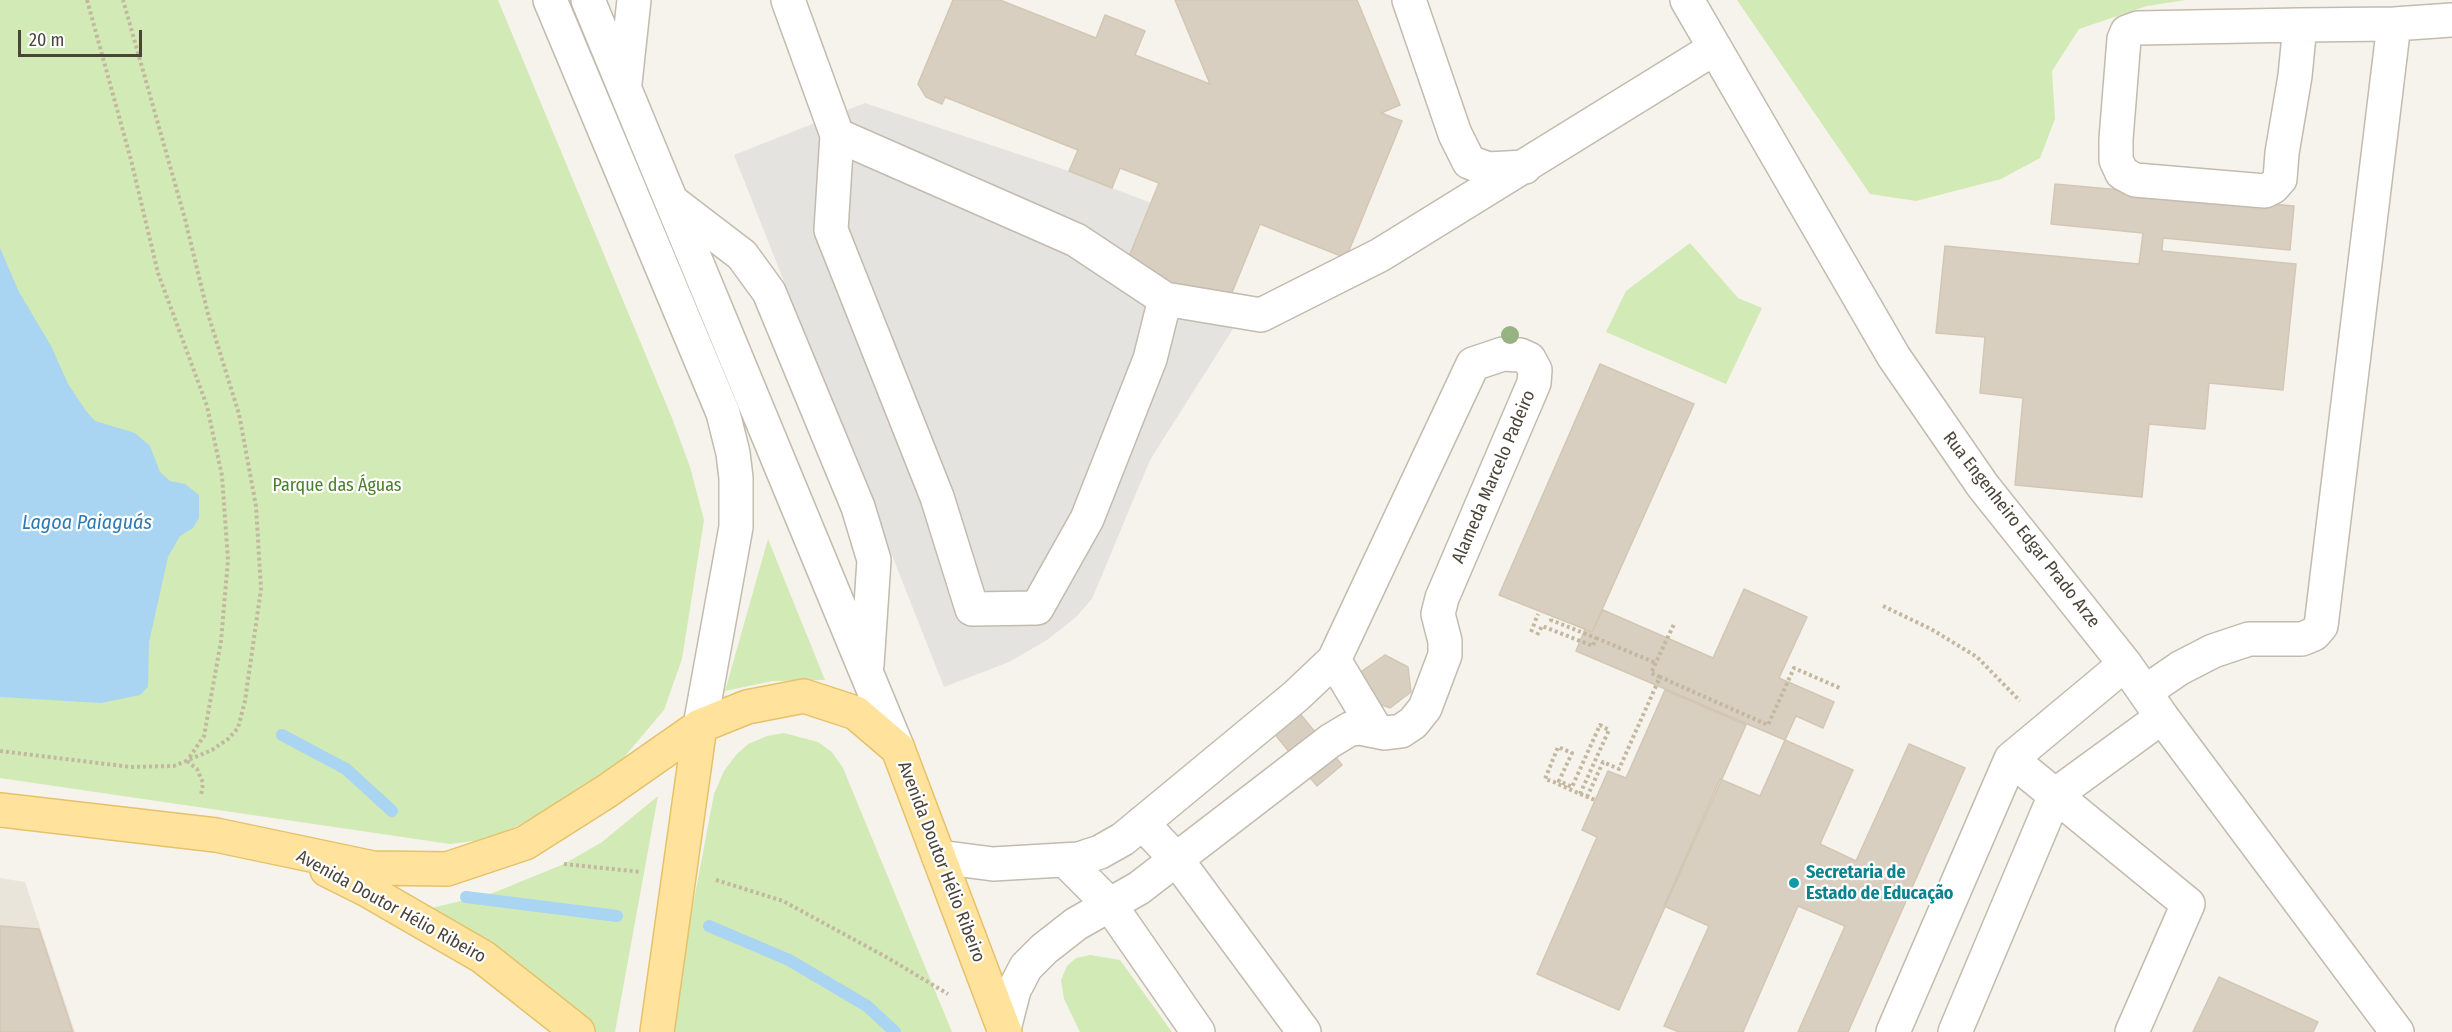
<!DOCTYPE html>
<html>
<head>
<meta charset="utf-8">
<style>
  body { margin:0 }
  #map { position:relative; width:2452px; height:1032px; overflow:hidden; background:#f6f3ec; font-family:"Fira Sans Condensed",sans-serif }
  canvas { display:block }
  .scale { position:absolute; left:18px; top:30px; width:124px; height:27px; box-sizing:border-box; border:3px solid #4b4439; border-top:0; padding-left:8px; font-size:18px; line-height:21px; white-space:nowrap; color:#4b4439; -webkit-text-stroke:4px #fff; paint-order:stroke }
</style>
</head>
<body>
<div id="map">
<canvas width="2452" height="1032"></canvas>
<div class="scale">20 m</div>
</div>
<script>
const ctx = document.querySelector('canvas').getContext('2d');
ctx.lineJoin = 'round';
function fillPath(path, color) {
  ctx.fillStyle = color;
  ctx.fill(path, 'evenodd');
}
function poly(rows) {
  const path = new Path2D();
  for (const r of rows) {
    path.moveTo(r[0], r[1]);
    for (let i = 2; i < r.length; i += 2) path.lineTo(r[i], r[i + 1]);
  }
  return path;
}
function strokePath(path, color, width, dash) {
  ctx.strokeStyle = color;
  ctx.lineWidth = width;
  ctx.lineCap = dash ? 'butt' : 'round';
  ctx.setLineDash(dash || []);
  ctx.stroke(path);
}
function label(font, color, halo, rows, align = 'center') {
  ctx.font = font + ' "Fira Sans Condensed",sans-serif';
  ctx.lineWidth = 4.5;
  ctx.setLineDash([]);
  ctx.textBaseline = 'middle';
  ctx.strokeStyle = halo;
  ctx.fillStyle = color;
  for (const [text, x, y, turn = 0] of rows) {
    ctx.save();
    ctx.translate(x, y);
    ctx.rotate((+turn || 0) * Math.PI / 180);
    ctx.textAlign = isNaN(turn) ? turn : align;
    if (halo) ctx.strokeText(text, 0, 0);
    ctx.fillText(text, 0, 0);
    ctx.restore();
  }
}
fillPath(poly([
  [0,878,25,882,75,1032,0,1032]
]), '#eae5da');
fillPath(poly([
  [0,0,498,0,672,418,690,467,704,520,682,659,664,710,620,762,563,803,491,839,450,844,0,778],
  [1737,0,2186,0,2147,6,2079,29,2052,71,2055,119,2040,158,2001,179,1916,201,1870,194],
  [1690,243,1738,298,1762,308,1726,384,1606,332,1626,291],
  [768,539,825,680,773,681,725,691],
  [784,733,818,742,832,752,843,768,952,1032,669,1032,714,794,724,771,736,755,748,744,767,736],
  [658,796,615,1032,583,1032,432,908,493,893,564,864,602,842],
  [1090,955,1120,960,1172,1032,1080,1032,1064,999,1061,980,1067,966,1076,958]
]), '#d2eab5');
fillPath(poly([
  [865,103,1069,171,1151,203,1128,259,1214,304,1233,329,1150,460,1092,599,1076,617,1047,640,1009,662,944,687,734,155]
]), '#e5e3e0');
fillPath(poly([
  [0,248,19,292,51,346,68,384,86,411,95,421,135,433,150,446,160,472,170,481,185,484,199,495,199,518,193,528,180,536,168,557,149,642,148,687,140,695,101,703,0,697]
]), '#a9d4f2');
strokePath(poly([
  [282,735,346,769,392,811],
  [466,897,617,916],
  [709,926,789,960,867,1006,895,1032]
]), '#a9d4f2', 12);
const building = poly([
  [953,0,1000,0,1096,38,1105,15,1145,31,1135,55,1210,84,1175,0,1357,0,1400,105,1381,113,1402,121,1346,258,1260,224,1231,295,1214,304,1136,273,1128,259,1159,183,1120,168,1112,188,1069,171,1078,150,945,97,942,104,926,97,918,84,953,0],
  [2055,184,2294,206,2290,250,2163,238,2162,251,2296,264,2283,390,2209,383,2205,429,2149,424,2142,497,2015,485,2023,398,1980,393,1985,337,1936,333,1945,246,2139,264,2143,233,2051,224,2055,184],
  [1600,364,1694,404,1592,632,1499,595,1600,364],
  [1744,589,1807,617,1779,678,1834,702,1823,728,1796,716,1785,740,1576,651,1585,629,1592,632,1603,610,1713,658,1744,589],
  [1385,655,1408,667,1411,692,1390,708,1367,699,1362,671,1385,655],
  [1665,690,1746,725,1619,1010,1537,974,1597,837,1582,830,1608,771,1626,778,1665,690],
  [1297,710,1342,765,1317,786,1273,732,1297,710],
  [1785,740,1853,770,1820,844,1856,861,1909,744,1965,768,1848,1032,1798,1032,1845,926,1798,906,1743,1032,1679,1032,1664,1026,1709,926,1664,906,1720,779,1760,796,1785,740],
  [0,926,39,929,73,1032,0,1032,0,926],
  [2219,977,2318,1022,2313,1032,2193,1032,2219,977]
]);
fillPath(building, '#d8cfc1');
strokePath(building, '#d3c7b4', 1.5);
const minor = poly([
  [550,0,723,413,733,453,736,478,736,527,700,726],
  [588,0,898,749],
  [788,0,837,135,1076,240,1165,299,1261,315,1380,255,1715,48],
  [1409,0,1455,134,1469,162,1488,169,1525,167],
  [1687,0,1894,357,1983,486,2125,664,2162,717,2397,1032],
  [2300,25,2295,76,2282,153,2280,179,2273,187,2265,191,2135,180,2122,173,2116,160,2116,139,2124,39,2127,32,2138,28,2300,25,2394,24,2452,20],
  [625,83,634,0],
  [837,135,831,230,937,497,972,609,1037,608,1087,519,1150,359,1165,299],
  [674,203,742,255,769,292,858,507,874,560,867,665],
  [1334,660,1376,730],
  [2145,692,2180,668,2213,651,2249,639,2302,639,2314,634,2321,626,2394,24],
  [2011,759,2188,904,2132,1032],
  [1142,823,1177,860,1304,1032],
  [939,857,993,864,1079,859,1100,852,1123,839,1296,696,1334,660,1473,364,1503,354,1520,355,1529,359,1535,370,1534,383,1442,598,1438,614,1445,641,1445,655,1425,708,1413,723,1401,731,1385,733,1360,728,1350,729,1330,741,1139,888,1076,924,1044,949,1026,967,1014,990,1004,1029],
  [1065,860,1110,905,1198,1032],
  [1893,1032,2011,759,2125,664],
  [1955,1032,2055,795,2162,717]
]);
const major = poly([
  [0,810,216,835,373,868,447,869,525,843,607,791,700,726,747,707,804,696,856,713,898,749,1005,1032],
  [327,870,367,890,483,957,578,1032],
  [657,1032,700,726]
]);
strokePath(minor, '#c2bbae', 36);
strokePath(major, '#e6c16a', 36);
strokePath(poly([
  [87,0,131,160,158,273,207,406,222,476,228,560,221,641,204,736,189,758],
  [1883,606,1931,629,1977,657,2020,701],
  [1531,632,1538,614],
  [1537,635,1542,626,1593,646,1596,638,1551,620,1553,617],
  [1596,638,1656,663],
  [1660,677,1651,673,1674,624],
  [0,751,131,767,174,766,212,750,228,739,238,728,245,701,261,589,256,506,239,414,208,314,185,219,123,0],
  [187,761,197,769,203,783,201,796],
  [1580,794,1609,730,1600,725,1572,787,1559,781,1572,753,1558,747,1545,779,1554,782,1580,794,1595,800],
  [1587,797,1603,762,1619,769,1660,677,1768,725,1794,668,1842,689],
  [564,864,641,872],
  [716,880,783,901,888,958,948,994]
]), '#c4b79f', 4, [3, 3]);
strokePath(minor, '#fff', 33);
strokePath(major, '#ffe39c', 33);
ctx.fillStyle = '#97b381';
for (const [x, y] of [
  [1510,335]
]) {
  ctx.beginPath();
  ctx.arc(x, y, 9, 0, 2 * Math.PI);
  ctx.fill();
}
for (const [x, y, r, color] of [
  [1794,883,6,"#0f9aa8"]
]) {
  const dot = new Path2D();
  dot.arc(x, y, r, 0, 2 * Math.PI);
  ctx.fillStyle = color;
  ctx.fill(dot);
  strokePath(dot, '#fff', 2);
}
label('18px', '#4b4439', '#fff', [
  ["Alameda Marcelo Padeiro",1494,477,-67],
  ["Rua Engenheiro Edgar Prado Arze",2021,530,52],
  ["Avenida Doutor Hélio Ribeiro",941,862,69],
  ["Avenida Doutor Hélio Ribeiro",391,907,29]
]);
label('18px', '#4a7f2a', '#fff', [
  ["Parque das Águas",337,486]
]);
label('bold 18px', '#0d838f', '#fff', [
  ["Secretaria de",1806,873],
  ["Estado de Educação",1806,894]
], 'left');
label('italic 20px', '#2e7ab2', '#fff', [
  ["Lagoa Paiaguás",87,523]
]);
</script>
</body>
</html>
